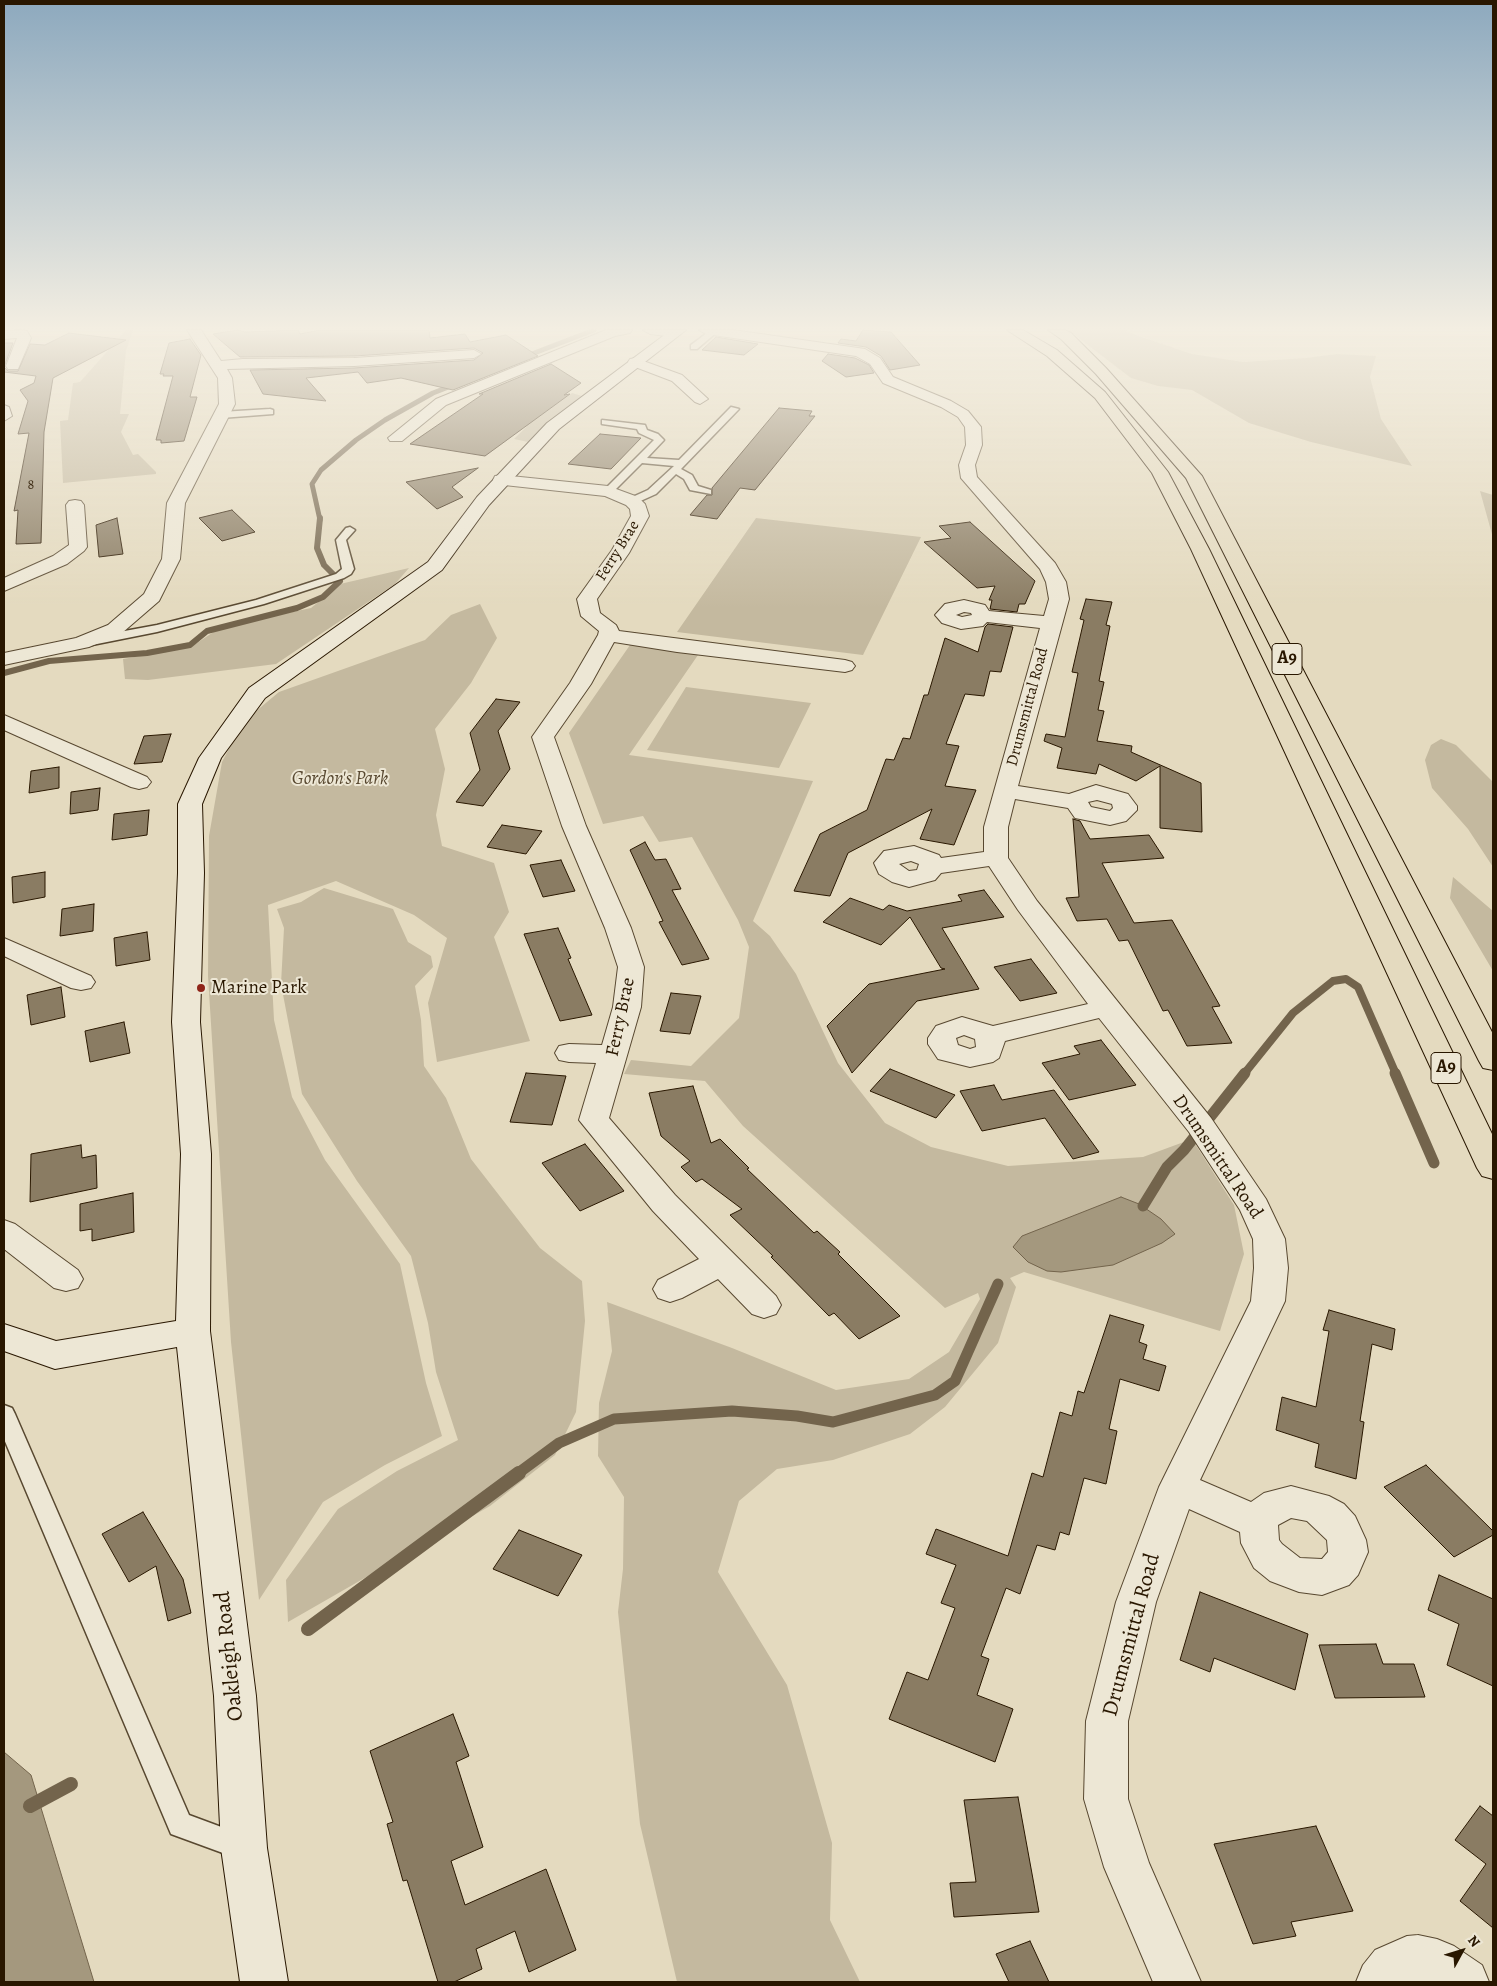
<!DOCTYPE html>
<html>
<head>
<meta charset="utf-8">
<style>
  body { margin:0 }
  #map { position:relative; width:1497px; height:1986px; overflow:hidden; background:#e4dabf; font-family:Alegreya,serif }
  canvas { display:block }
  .frame { position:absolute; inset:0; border:5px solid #291700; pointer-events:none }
  .north { position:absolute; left:1437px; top:1926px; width:50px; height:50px; -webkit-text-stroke:4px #ede7d5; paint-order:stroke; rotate:51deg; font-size:14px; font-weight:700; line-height:20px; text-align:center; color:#291700 }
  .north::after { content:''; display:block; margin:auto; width:18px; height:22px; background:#291700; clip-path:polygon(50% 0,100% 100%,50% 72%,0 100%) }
</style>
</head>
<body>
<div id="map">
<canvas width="1497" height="1986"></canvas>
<div class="frame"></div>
<div class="north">N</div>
</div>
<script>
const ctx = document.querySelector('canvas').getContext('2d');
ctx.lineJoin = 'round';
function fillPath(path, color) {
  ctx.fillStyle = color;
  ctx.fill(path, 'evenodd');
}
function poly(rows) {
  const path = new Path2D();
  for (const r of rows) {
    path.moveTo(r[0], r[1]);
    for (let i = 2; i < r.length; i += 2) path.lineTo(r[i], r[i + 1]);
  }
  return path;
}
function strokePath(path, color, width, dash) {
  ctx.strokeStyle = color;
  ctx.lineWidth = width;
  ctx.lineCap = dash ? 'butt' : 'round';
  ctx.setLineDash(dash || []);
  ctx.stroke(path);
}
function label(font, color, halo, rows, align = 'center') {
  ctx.font = font + ' Alegreya,serif';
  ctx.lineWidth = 4;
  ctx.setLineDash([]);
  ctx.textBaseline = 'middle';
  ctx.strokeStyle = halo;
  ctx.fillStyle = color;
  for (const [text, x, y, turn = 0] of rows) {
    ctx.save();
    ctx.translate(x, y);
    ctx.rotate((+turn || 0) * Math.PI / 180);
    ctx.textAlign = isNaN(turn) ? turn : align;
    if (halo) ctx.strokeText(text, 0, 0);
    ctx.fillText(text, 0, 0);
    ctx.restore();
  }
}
fillPath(poly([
  [126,330,133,330,126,351,120,414,129,414,121,432,133,455,138,454,156,472,156,474,63,483,60,421,68,420,73,383,80,382],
  [1068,330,1126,330,1127,332,1192,354,1243,362,1306,358,1337,354,1376,356,1370,377,1381,419,1412,466,1311,442,1249,423,1192,390,1158,386,1131,378],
  [572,393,582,396,549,420,528,442,514,439,527,426,507,423,517,416,537,418],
  [1480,491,1493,495,1493,538],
  [756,518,921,537,863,655,677,632],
  [409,568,395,584,276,664,148,680,125,679,123,659,191,647,221,627,311,608,340,584],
  [480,604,497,638,471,683,435,729,445,769,436,815,442,846,494,863,509,912,494,937,530,1041,437,1062,428,1003,447,938,414,915,336,881,268,905,274,1020,292,1097,325,1160,400,1264,426,1383,442,1436,385,1465,323,1502,259,1600,231,1342,208,976,209,836,222,762,243,722,279,692,425,640,451,615],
  [630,645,698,655,629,755,813,781,753,921,770,936,796,974,838,1063,885,1123,931,1147,1008,1166,1143,1157,1192,1139,1234,1205,1244,1254,1220,1331,1024,1272,1010,1278,1016,1287,998,1343,945,1407,910,1434,833,1460,777,1469,739,1501,718,1572,787,1685,832,1843,830,1920,860,1982,677,1982,640,1824,618,1612,623,1569,624,1497,598,1456,599,1403,612,1351,607,1302,732,1348,836,1390,909,1379,949,1352,980,1299,978,1293,945,1308,743,1126,705,1081,624,1074,631,1060,691,1066,739,1018,749,947,738,920,692,837,659,842,643,816,603,824,569,733],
  [686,687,811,703,779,768,647,750],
  [1441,739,1456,745,1493,782,1493,867,1468,829,1432,788,1425,760,1431,745],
  [1453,877,1493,911,1493,971,1450,898],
  [324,888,393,909,408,942,431,956,433,967,415,986,421,1020,424,1066,446,1098,471,1159,540,1248,582,1281,585,1321,576,1412,555,1455,490,1506,288,1622,286,1580,338,1509,397,1471,458,1440,436,1372,428,1323,411,1256,357,1181,302,1094,281,984,284,928,277,909,301,902]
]), '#c4b99f');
const water = poly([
  [1121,1197,1139,1204,1161,1219,1175,1234,1162,1243,1113,1265,1061,1272,1047,1271,1028,1262,1013,1247,1022,1236,1121,1197],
  [4,1752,31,1775,94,1982,4,1982,4,1752]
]);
fillPath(water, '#a4987e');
strokePath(water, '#73644c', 1);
strokePath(poly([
  [524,357,594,330],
  [320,520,312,484,321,470,356,440,385,420,433,393,456,384]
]), '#73644c', 5);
strokePath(poly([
  [4,673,49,661,147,653,190,645,207,631,297,608,323,597,340,581,324,565,317,548,320,518]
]), '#73644c', 6);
strokePath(poly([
  [1244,1074,1293,1013,1333,981,1346,979,1358,987,1396,1074]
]), '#73644c', 8);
strokePath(poly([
  [1395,1073,1434,1163],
  [1143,1206,1167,1167,1184,1150,1245,1073],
  [517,1474,559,1443,614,1419,732,1411,797,1416,833,1422,935,1395,955,1381,998,1284]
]), '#73644c', 11);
strokePath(poly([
  [308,1629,519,1473],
  [30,1806,71,1784]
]), '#73644c', 14);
const building = poly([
  [238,330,245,332,298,330,300,334,320,330,429,330,430,338,465,334,470,342,506,335,538,356,453,390,401,378,367,383,358,372,306,378,326,401,263,394,250,370,354,368,474,360,483,353,474,348,354,356,240,357,213,334,238,330],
  [863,330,891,332,920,365,890,370,881,356,866,347,838,343,841,339,856,341,863,330],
  [69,333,126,340,53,378,44,432,41,543,16,544,18,510,14,511,29,433,18,434,28,401,20,390,34,383,36,376,4,372,4,343,13,343,4,367,8,371,18,371,30,344,45,345,69,333],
  [716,337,758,344,744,355,702,350,716,337],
  [190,339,201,355,190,397,197,397,184,441,161,443,161,440,156,440,173,376,163,376,164,374,160,374,169,343,190,339],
  [828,354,855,358,869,365,874,373,846,377,822,361,828,354],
  [551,364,581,383,564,395,570,394,485,456,410,444,483,394,479,394,551,364],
  [779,408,812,411,809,416,815,416,755,490,740,488,717,519,690,515,707,495,712,495,712,488,779,408],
  [600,434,641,438,611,469,568,464,600,434],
  [478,468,452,487,463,497,437,509,406,482,478,468],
  [232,510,255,532,222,541,199,518,232,510],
  [117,518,123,554,99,557,96,525,117,518],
  [970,522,1035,581,1025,604,1019,604,1017,612,990,609,992,600,989,600,995,586,977,588,924,542,951,538,939,526,970,522],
  [1086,599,1112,602,1106,625,1110,626,1099,681,1104,682,1098,710,1104,711,1097,741,1132,746,1131,752,1201,783,1202,832,1160,828,1160,766,1136,781,1099,764,1096,774,1057,768,1062,748,1044,741,1046,734,1065,737,1078,673,1072,672,1084,620,1080,619,1086,599],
  [988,624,1013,627,1001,672,990,671,984,696,965,694,946,744,959,746,945,786,976,790,954,845,920,839,932,809,848,853,830,896,794,891,820,834,867,810,886,759,894,760,903,738,910,739,924,695,928,695,945,638,978,652,985,627,988,624],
  [496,699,520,702,498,731,510,769,483,806,456,802,480,770,470,733,496,699],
  [171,734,162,762,134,764,144,736,171,734],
  [59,767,59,788,29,793,31,771,59,767],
  [100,788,98,810,70,814,71,792,100,788],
  [149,810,147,835,112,840,114,814,149,810],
  [1073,819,1080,821,1090,839,1149,835,1164,858,1102,863,1134,923,1172,920,1220,1006,1212,1007,1232,1043,1187,1046,1168,1010,1163,1011,1128,940,1119,941,1107,919,1077,921,1066,898,1079,897,1073,819],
  [502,825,542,831,526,854,487,847,502,825],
  [645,842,655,860,666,859,681,889,672,890,709,959,682,965,659,922,663,921,630,850,645,842],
  [561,860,575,891,543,897,530,865,561,860],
  [45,872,45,897,13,903,12,877,45,872],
  [984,890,1004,917,942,928,979,989,917,1001,852,1073,827,1026,869,984,945,969,941,968,910,917,881,945,823,922,850,898,883,910,889,905,907,911,962,901,958,895,984,890],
  [94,904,93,931,60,936,62,909,94,904],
  [558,928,571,958,568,959,592,1015,560,1021,524,934,558,928],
  [147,932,150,960,116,966,114,938,147,932],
  [1031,959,1057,993,1020,1001,994,967,1031,959],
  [61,987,65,1017,31,1025,27,995,61,987],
  [671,993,701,996,690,1034,660,1031,671,993],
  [124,1022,130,1053,90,1062,85,1031,124,1022],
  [1101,1040,1136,1085,1069,1100,1042,1063,1080,1054,1074,1046,1101,1040],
  [890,1069,955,1095,936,1118,870,1091,890,1069],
  [526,1073,566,1076,552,1125,510,1122,526,1073],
  [994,1085,1002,1100,1054,1090,1099,1152,1073,1159,1045,1118,982,1131,960,1091,994,1085],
  [693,1086,711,1143,720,1139,749,1168,747,1169,814,1233,817,1231,840,1252,838,1254,900,1316,859,1339,834,1313,829,1316,771,1257,773,1256,730,1215,742,1209,702,1179,696,1182,681,1167,690,1161,661,1136,649,1093,693,1086],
  [585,1144,624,1191,580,1211,542,1163,585,1144],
  [81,1145,82,1158,96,1155,97,1188,30,1202,31,1154,81,1145],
  [133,1193,134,1232,92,1241,92,1229,80,1231,80,1204,133,1193],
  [1329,1310,1395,1329,1392,1350,1372,1344,1360,1421,1364,1422,1356,1479,1315,1467,1319,1444,1276,1430,1282,1397,1316,1407,1329,1331,1323,1330,1329,1310],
  [1110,1315,1144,1325,1139,1342,1147,1345,1143,1359,1166,1366,1159,1391,1120,1379,1109,1429,1117,1431,1106,1484,1084,1478,1069,1535,1060,1532,1055,1550,1037,1545,1020,1594,1006,1588,981,1656,989,1659,977,1695,1013,1709,995,1762,889,1719,907,1672,928,1680,955,1608,941,1603,956,1565,926,1554,936,1529,1008,1556,1032,1473,1043,1477,1060,1412,1072,1416,1078,1391,1084,1393,1110,1315],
  [1426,1465,1493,1531,1493,1535,1454,1557,1384,1487,1426,1465],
  [143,1512,183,1579,191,1613,168,1621,156,1566,129,1582,102,1534,143,1512],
  [519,1530,582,1555,558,1596,493,1569,519,1530],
  [1439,1575,1493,1599,1493,1686,1447,1665,1459,1624,1428,1610,1439,1575],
  [1200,1592,1308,1634,1295,1690,1214,1658,1210,1672,1180,1660,1200,1592],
  [1376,1644,1383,1664,1414,1664,1425,1697,1335,1698,1319,1645,1376,1644],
  [453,1714,469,1756,456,1762,483,1847,451,1861,465,1905,546,1869,576,1950,529,1972,515,1931,476,1949,482,1969,454,1982,438,1982,407,1880,403,1881,387,1824,393,1822,370,1751,453,1714],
  [1018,1797,1039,1912,954,1917,950,1883,976,1882,964,1800,1018,1797],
  [1480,1806,1493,1816,1493,1928,1460,1901,1486,1864,1455,1840,1480,1806],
  [1316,1826,1353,1911,1291,1922,1296,1936,1253,1944,1214,1844,1316,1826],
  [1030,1941,1049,1982,1009,1982,996,1954,1030,1941]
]);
fillPath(building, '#8a7c63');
strokePath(building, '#291700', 1);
const lane = poly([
  [711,330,718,331,697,349,691,349,691,345,711,330],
  [731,407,739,409,681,469,692,475,698,486,711,490,711,494,690,490,684,479,676,474,656,494,636,503,628,503,628,499,648,490,674,466,642,463,612,493,603,491,654,440,639,433,637,429,602,424,602,420,645,425,647,430,658,434,664,440,647,458,679,460,731,407],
  [270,409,273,410,273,414,221,418,216,415,221,412,270,409],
  [350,527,355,530,346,540,354,569,351,574,344,578,264,604,157,632,92,645,86,641,92,637,157,625,256,600,336,574,342,569,336,540,346,528,350,527],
  [4,1405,12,1408,15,1414,189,1815,251,1838,255,1847,251,1856,242,1860,171,1834,4,1439,4,1405]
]);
const street = poly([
  [22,330,27,331,31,338,18,369,8,369,6,366,17,338,4,339,4,331,22,330],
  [187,330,201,330,221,361,243,359,354,358,474,350,481,354,474,358,354,366,227,369,232,378,235,404,185,503,180,559,159,601,122,633,89,647,4,665,4,653,76,638,108,625,144,594,162,559,167,503,219,404,218,378,187,330],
  [606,330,632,330,630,333,615,336,446,405,402,441,390,441,388,438,436,399,606,330],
  [643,330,677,330,681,333,674,337,650,334,643,330],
  [699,330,733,330,865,349,880,358,893,377,951,401,968,411,981,427,982,445,975,465,977,477,1055,563,1066,582,1069,599,1018,786,1069,794,1096,785,1128,794,1137,806,1137,810,1126,821,1110,825,1075,818,1068,808,1015,799,1008,827,1008,858,1037,901,1211,1118,1266,1199,1285,1239,1288,1268,1285,1301,1200,1480,1251,1502,1264,1493,1291,1486,1329,1496,1344,1504,1355,1516,1366,1540,1368,1552,1358,1575,1349,1585,1322,1595,1299,1592,1270,1581,1254,1568,1241,1543,1240,1532,1189,1509,1156,1602,1128,1721,1128,1799,1149,1863,1201,1982,1153,1982,1104,1867,1084,1799,1086,1721,1116,1602,1159,1487,1251,1301,1254,1268,1253,1239,1240,1210,1189,1132,1099,1018,1005,1041,999,1058,993,1062,970,1067,938,1059,928,1044,928,1038,936,1026,962,1017,993,1026,1088,1004,1018,910,989,866,941,873,935,880,909,887,892,882,879,874,874,863,884,851,914,846,939,855,941,858,984,852,984,827,1040,628,987,622,983,626,961,629,942,623,935,615,945,604,964,600,985,605,989,611,1044,616,1049,599,1046,582,1040,569,961,478,959,465,966,445,965,427,958,417,941,407,883,383,870,364,856,356,706,334,699,330],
  [964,612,971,613,972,615,962,617,956,615,964,612],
  [1097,800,1112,804,1113,808,1110,811,1091,807,1088,802,1097,800],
  [911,861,919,864,917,870,909,871,899,864,911,861],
  [964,1035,975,1039,976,1047,970,1049,958,1045,956,1038,964,1035],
  [1291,1518,1307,1521,1327,1540,1328,1552,1322,1559,1300,1558,1282,1544,1279,1540,1278,1525,1291,1518],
  [635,358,682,375,708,399,700,404,695,402,672,381,630,365,628,362,630,359,635,358],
  [4,405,9,407,12,416,4,421,4,405],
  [501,475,608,486,638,497,645,504,649,516,629,553,597,599,600,613,616,625,619,631,845,660,852,662,855,666,852,670,845,672,677,652,614,642,591,684,554,737,586,826,631,928,644,967,641,1007,609,1118,675,1195,776,1296,781,1305,776,1314,764,1318,752,1314,718,1279,682,1298,670,1302,658,1298,653,1289,658,1280,699,1259,653,1211,579,1120,596,1063,569,1062,559,1060,555,1053,559,1046,569,1044,602,1045,613,1007,618,967,605,928,562,826,532,737,570,683,598,635,599,631,581,616,577,599,612,550,631,516,630,509,626,505,605,496,495,484,493,480,495,476,501,475],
  [75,500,81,501,84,505,87,547,84,551,67,564,4,591,4,578,53,556,69,545,66,505,69,501,75,500],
  [4,715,147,777,151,782,147,787,139,789,131,787,4,730,4,715],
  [4,938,91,976,95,982,91,988,81,990,71,988,4,956,4,938],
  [4,1220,15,1224,78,1270,83,1279,78,1288,66,1291,54,1288,4,1249,4,1220],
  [1418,1935,1437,1939,1454,1946,1482,1965,1489,1982,1356,1982,1363,1965,1375,1950,1407,1936,1418,1935]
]);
const secondary = poly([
  [671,330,686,330,559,429,489,505,442,570,265,698,221,758,202,804,204,873,200,1022,211,1154,210,1331,256,1696,267,1848,288,1982,240,1982,221,1848,214,1696,177,1347,55,1369,4,1351,4,1324,56,1341,176,1321,181,1154,172,1022,178,873,178,804,199,758,249,688,428,562,477,497,547,423,671,330]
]);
const highway = poly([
  [1007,330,1023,330,1057,350,1105,392,1168,472,1209,549,1493,1136,1493,1179,1482,1176,1477,1168,1191,549,1152,473,1095,398,1047,356,1007,330],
  [1048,330,1065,330,1071,333,1106,368,1202,476,1493,1034,1493,1070,1483,1068,1479,1061,1186,478,1096,374,1061,339,1048,330]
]);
strokePath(lane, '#584830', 3);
strokePath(street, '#584830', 2);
strokePath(secondary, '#291700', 2);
strokePath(highway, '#291700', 2);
fillPath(lane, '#ede7d5');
fillPath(street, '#ede7d5');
fillPath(secondary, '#ede7d5');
fillPath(highway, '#e4dabf');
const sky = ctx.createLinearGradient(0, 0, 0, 608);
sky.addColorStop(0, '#8da9be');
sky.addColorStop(0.54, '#f3eee2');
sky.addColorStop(1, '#f3eee200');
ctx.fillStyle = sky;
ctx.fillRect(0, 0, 1497, 608);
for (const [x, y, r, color] of [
  [201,988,5,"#8f2418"]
]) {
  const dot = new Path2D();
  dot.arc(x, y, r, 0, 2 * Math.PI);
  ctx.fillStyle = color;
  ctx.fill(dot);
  strokePath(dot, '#ede7d5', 2);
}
label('14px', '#413019', null, [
  ["8",31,486]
]);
label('16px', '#291700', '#ede7d5', [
  ["Ferry Brae",618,551,-58],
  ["Drumsmittal Road",1028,707,-75]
]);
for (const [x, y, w] of [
  [1287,659,30],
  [1446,1068,30]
]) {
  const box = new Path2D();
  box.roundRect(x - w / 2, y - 15.5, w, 31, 4);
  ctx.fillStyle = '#ede7d5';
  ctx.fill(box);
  strokePath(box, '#291700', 1);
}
label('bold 18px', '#291700', null, [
  ["A9",1287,659],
  ["A9",1446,1068]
]);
label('italic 19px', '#584830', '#ede7d5', [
  ["Gordon's Park",340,779]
]);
label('19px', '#291700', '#ede7d5', [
  ["Marine Park",211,988]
], 'left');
label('19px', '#291700', '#ede7d5', [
  ["Ferry Brae",621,1017,-78],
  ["Drumsmittal Road",1217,1157,56]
]);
label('22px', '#291700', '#ede7d5', [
  ["Drumsmittal Road",1132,1635,-75],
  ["Oakleigh Road",230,1656,-96]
]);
</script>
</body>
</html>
